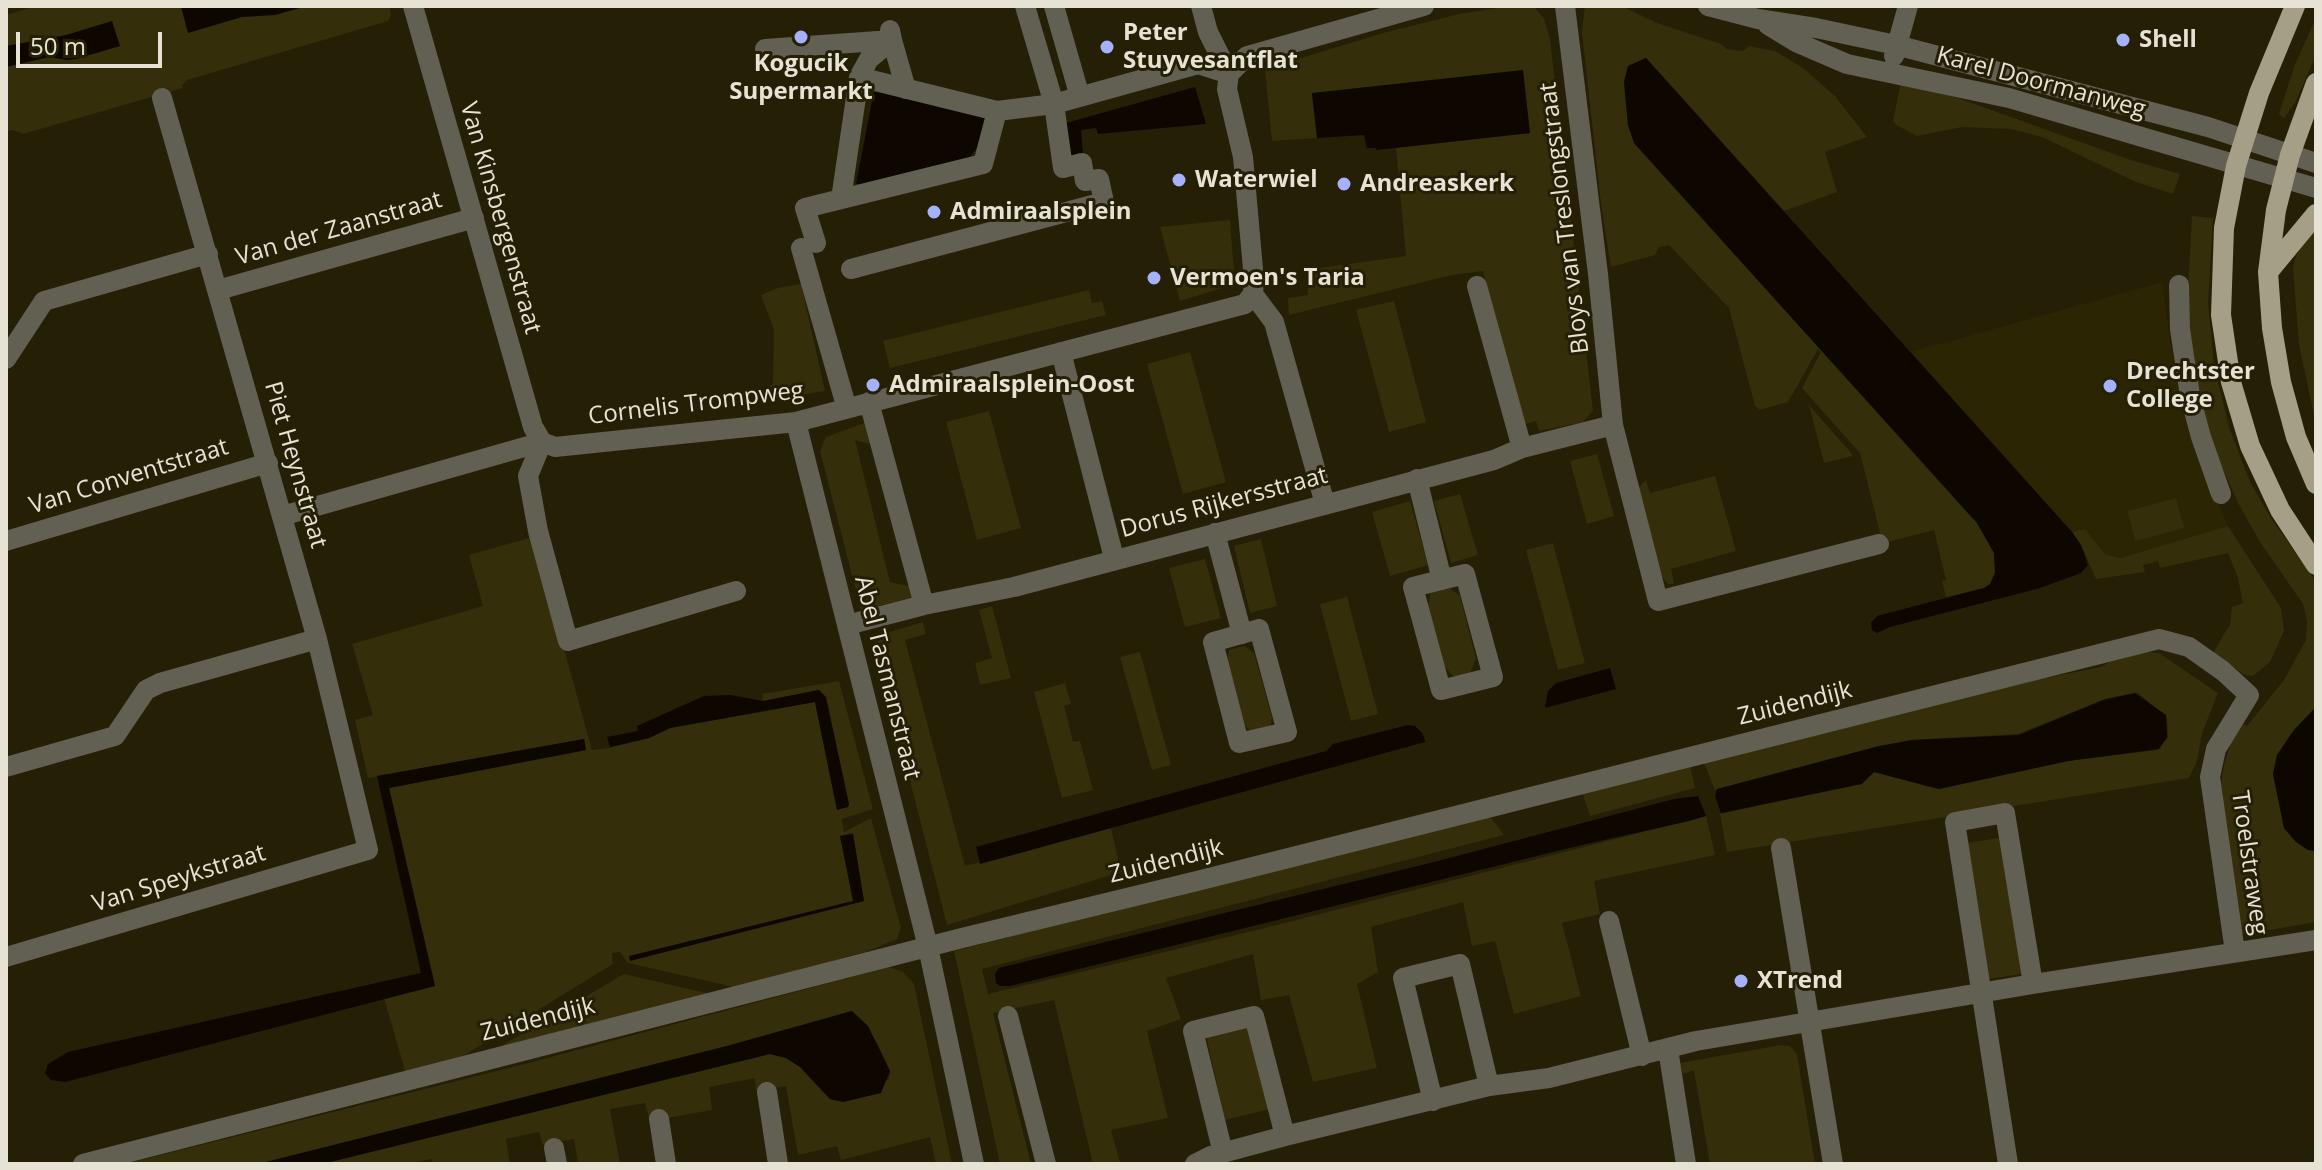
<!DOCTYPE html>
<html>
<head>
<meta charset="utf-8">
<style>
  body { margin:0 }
  #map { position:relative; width:2322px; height:1170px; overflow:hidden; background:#251f06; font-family:"Open Sans",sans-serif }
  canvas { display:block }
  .frame { position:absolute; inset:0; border:8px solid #e6e3d4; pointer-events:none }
  .scale { position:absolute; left:16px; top:32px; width:146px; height:36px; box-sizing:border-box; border:4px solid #e6e3d4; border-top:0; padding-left:10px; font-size:24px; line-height:28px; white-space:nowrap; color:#e6e3d4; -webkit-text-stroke:6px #251f06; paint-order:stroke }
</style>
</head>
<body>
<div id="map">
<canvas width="2322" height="1170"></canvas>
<div class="frame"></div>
<div class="scale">50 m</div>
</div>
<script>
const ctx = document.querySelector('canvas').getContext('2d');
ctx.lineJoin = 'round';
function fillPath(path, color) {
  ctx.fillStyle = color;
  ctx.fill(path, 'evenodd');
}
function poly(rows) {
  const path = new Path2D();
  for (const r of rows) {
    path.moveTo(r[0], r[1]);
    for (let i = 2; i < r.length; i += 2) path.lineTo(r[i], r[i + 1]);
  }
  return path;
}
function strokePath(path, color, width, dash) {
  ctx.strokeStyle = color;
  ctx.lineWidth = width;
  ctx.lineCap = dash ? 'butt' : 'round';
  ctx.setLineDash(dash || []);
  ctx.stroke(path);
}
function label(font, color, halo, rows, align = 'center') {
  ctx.font = font + ' "Open Sans",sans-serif';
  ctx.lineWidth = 6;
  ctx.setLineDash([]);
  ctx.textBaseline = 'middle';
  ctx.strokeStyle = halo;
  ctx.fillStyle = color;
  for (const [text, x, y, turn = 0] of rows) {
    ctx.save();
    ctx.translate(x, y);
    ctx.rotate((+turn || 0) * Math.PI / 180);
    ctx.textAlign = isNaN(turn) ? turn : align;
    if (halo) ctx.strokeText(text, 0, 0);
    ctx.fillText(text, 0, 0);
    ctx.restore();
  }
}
fillPath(poly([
  [2162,282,2172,354,2194,443,2228,526,2120,558,2105,554,2085,529,2072,532,1911,352]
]), '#2c2503');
fillPath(poly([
  [36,6,389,6,391,14,388,21,187,80,182,85,183,88,23,134,13,130,6,132,6,15],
  [1510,6,1534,6,1544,19,1550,39,1593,411,1583,422,1539,431,1536,421,1523,425,1483,271,1452,275,1289,315,1288,298,1308,295,1306,270,1406,256,1396,148,1530,133,1312,94,1317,138,1272,141,1265,69,1383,33,1459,14],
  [1585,6,1622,6,1657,23,1721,44,1726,49,1743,51,1749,46,1775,51,1803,68,1835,96,1867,137,1825,152,1837,192,1784,211,1646,58,1628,66,1624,82,1628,125,1634,143,1977,523,1994,553,1995,573,1990,584,1984,588,1946,597,1942,581,1946,580,1934,530,1888,542,1881,537,1860,453,1802,388,1821,352,1818,349,1788,402,1760,410,1755,406,1729,308,1669,245,1659,247,1655,255,1611,267,1601,204,1582,32],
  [2316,18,2316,55,2295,103,2284,118,2279,114,2295,64],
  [1902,78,2131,160,2180,174,2173,194,2136,182,2042,137,2011,129,1962,127,1917,136,1896,125,1893,121],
  [2192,216,2213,218,2208,303,2214,365,2229,427,2250,482,2272,520,2316,581,2316,707,2294,730,2277,755,2273,774,2284,828,2296,842,2308,850,2316,851,2316,922,2240,935,2221,784,2224,765,2233,735,2241,723,2247,726,2284,680,2306,640,2307,621,2303,604,2260,542,2238,503,2218,458,2202,410,2191,361,2187,309],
  [1230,220,1234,273,1225,287,1180,301,1160,227],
  [2313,229,2316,229,2316,424,2299,345,2293,268,2296,256],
  [801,284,825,391,763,401,762,390,773,384,774,330,761,295,778,288],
  [1089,290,1092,303,1102,301,1106,315,890,368,883,341],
  [1394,301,1426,422,1389,432,1356,310],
  [1190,352,1226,482,1183,494,1147,364],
  [1809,405,1852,454,1852,456,1824,463],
  [989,411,1021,528,977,540,946,422],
  [870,421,877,446,855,440,890,582,913,587,916,597,861,610,820,451,826,437],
  [1597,454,1614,516,1587,524,1570,461],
  [1715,476,1736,551,1671,569,1674,584,1668,584,1661,576,1638,488,1646,480,1650,493],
  [1460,494,1478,555,1451,563,1434,501],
  [2176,498,2184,528,2135,541,2128,511],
  [1410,501,1428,565,1390,576,1372,512],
  [2228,526,2281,608,2284,631,2270,662,2253,676,2245,675,2213,653,2230,624,2232,607,2243,603,2238,578,2228,553,2160,568,2158,561,2143,565,2145,572,2096,579,2081,545,2072,532,2085,529,2105,554,2120,558],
  [533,537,592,750,609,748,649,738,670,728,815,702,837,809,848,807,819,690,763,701,762,694,839,681,873,809,842,819,844,832,871,818,901,928,897,939,868,951,738,988,628,963,620,952,612,953,613,964,458,1059,406,1074,384,998,435,985,389,788,586,750,584,739,368,778,355,720,373,715,352,644,483,606,469,555],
  [850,833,853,834,864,901,629,957,854,901,840,836],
  [1261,539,1277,606,1250,613,1234,546],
  [1553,543,1585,663,1558,670,1526,550],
  [1205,559,1221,618,1185,627,1169,568],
  [1448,587,1460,596,1476,659,1470,673,1454,677,1444,666,1428,605,1431,592],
  [1347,597,1378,714,1351,721,1320,604],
  [992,606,1011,678,980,685,975,663,992,658,979,610],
  [923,622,926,634,905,640,965,866,1111,828,1121,872,947,925,873,637],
  [1244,646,1254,653,1272,717,1270,730,1253,734,1244,724,1227,662,1229,650],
  [1140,652,1171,765,1152,770,1120,657],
  [2146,652,2159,653,2218,693,2202,733,2197,761,2189,778,1727,852,1720,814,1861,783,1874,772,1938,789,2068,761,2157,750,2168,738,2167,718,2138,693,2108,698,2018,734,1909,740,1715,790,1702,758,1989,689,2101,667,2116,658],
  [1065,683,1071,704,1064,706,1073,742,1080,741,1093,790,1062,798,1034,692],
  [1690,765,1695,788,1590,816,1582,792],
  [1489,815,1504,835,982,969,988,994,1257,930,1706,816,1715,855,1594,881,1600,914,1562,923,1581,996,1514,1014,1495,941,1472,946,1463,902,1371,927,1378,972,1357,984,1377,1068,1313,1082,1289,995,1261,1000,1253,954,1166,978,1181,1019,1147,1031,1168,1118,1111,1130,1120,1162,1112,1164,1093,1164,1054,1000,993,1013,1031,1164,1000,1164,954,951],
  [2005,837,2027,973,1989,979,1967,843],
  [889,967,903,972,914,984,952,1164,936,1164,930,1137,841,1160,837,1146,798,1155,786,1086,756,1091,755,1078,709,1087,712,1110,650,1121,645,1103,610,1109,620,1164,578,1164,574,1139,543,1145,539,1132,506,1139,510,1164,433,1164,432,1159,406,1164,322,1164,770,1054,786,1058,800,1067,830,1099,843,1102,889,1079,890,1071,876,1041,852,1011,727,1046,258,1164,125,1164,525,1064],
  [624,974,711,994,484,1056],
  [1248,1027,1269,1109,1225,1120,1206,1036],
  [1781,1045,1790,1046,1797,1054,1815,1164,1710,1164,1694,1070,1683,1074,1680,1063]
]), '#352e0a');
fillPath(poly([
  [188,6,307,6,275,15,242,17,188,33,181,7],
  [112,21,120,46,76,59,67,60,49,57,6,67,6,46,66,35],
  [1646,58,2072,532,2081,545,2088,565,2081,573,2040,588,1890,627,1877,633,1872,630,1871,623,1877,616,1984,588,1990,584,1995,573,1994,553,1977,523,1634,143,1628,125,1624,82,1628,66],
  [1523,70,1530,133,1376,150,1376,148,1367,148,1364,135,1317,138,1312,93],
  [1195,87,1206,124,1098,134,1096,128,1081,130,1083,155,1070,155,1066,123],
  [874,91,988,118,979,145,970,157,887,184,856,184],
  [1610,668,1616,689,1545,708,1548,691,1556,683],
  [819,690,826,697,849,804,848,807,837,810,815,702,670,728,649,738,610,747,607,737,638,731,637,726,704,696,730,695,763,701],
  [2135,693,2166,715,2167,737,2159,749,2068,761,1939,789,1874,772,1862,784,1721,813,1715,796,1717,789,1879,746,1913,740,2019,735,2103,700],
  [2316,707,2316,851,2308,850,2296,842,2284,828,2273,774,2277,755,2294,730],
  [1408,725,1415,726,1423,734,1425,742,980,864,976,847,1326,751,1333,744],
  [584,739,586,750,389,788,435,986,65,1082,51,1080,45,1073,48,1064,68,1052,421,973,377,776],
  [1698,796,1706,816,1689,821,1569,848,1010,986,1000,986,996,983,995,974,999,968,1434,862,1674,799],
  [853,834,864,901,630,961,629,956,853,901,840,836],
  [852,1011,868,1026,890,1071,881,1093,843,1102,830,1099,800,1067,786,1058,770,1054,322,1164,258,1164,727,1046]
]), '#0d0700');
strokePath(poly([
  [413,6,533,427,542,442],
  [1054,6,1080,97],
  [1201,6,1208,32,1229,74,1227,89,1243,157,1254,280,1253,294,1274,322,1325,504],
  [1565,6,1598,274,1613,425,1658,601,1879,544],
  [1708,6,1758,19,1816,28,1896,45,2208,127,2316,163],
  [1768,25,1796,42,1847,64,2009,98,2316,188],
  [890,30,892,40,869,59,859,77,997,111],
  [765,49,892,40,906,89],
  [1894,56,1908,6],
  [1229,74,1247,56,1424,6],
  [841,199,859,77],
  [816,243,805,208,983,164,997,111,1054,104,1198,64,1229,74],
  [801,248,847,409],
  [851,269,1104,202,1099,179,1085,181,1082,163,1063,168,1054,104,1025,6],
  [2179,285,2180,329,2190,396,2201,437,2221,494],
  [1477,286,1522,448],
  [218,290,474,218],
  [1061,352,1114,558],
  [6,359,44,301,208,254],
  [869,402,924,605],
  [796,422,928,947,974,1164],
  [542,442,528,476,538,531,568,641,736,591],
  [1417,479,1442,580],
  [282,516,542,442,555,447,796,422,1245,304,1253,294],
  [1215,533,1242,634],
  [6,541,268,463],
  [1465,574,1493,677,1441,690,1413,587,1465,574],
  [847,625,924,605,1014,587,1494,460,1522,448,1613,425],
  [1259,629,1287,732,1239,743,1213,642,1259,629],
  [6,767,115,736,146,690,160,683,317,639],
  [1781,848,1833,1164],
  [1609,921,1642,1056],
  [6,957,368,850,317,639,162,98],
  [1008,1016,1046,1164],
  [1668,1049,1686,1164],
  [767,1092,778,1164],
  [1433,1101,1403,978,1460,964,1489,1086],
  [659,1119,666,1164],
  [554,1148,557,1164],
  [1223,1153,1193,1031,1254,1016,1285,1136],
  [83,1164,962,938,1197,881,2159,639,2189,647,2223,671,2249,695,2216,749,2210,777,2235,952],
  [1195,1164,1211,1156,1285,1136,1489,1086,1549,1078,1696,1041,2033,984,2316,940],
  [2008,1164,1955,822,2005,813,2033,984]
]), '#625f53', 20);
strokePath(poly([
  [2295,6,2259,93,2236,166,2224,228,2221,315,2231,382,2250,446,2280,510,2316,565],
  [2316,83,2290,155,2276,210,2268,272,2272,328,2281,382,2296,437,2316,484],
  [2268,272,2316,214]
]), '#a59f87', 20);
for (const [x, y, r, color] of [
  [801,37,8,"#a6b1fc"],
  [2123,40,8,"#a6b1fc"],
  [1107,47,8,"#a6b1fc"],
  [1179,180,8,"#a6b1fc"],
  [1344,184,8,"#a6b1fc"],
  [934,212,8,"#a6b1fc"],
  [1154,278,8,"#a6b1fc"],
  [873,385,8,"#a6b1fc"],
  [2110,386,8,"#a6b1fc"],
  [1741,981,8,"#a6b1fc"]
]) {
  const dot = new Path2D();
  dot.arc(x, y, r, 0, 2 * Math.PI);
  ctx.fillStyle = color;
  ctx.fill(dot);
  strokePath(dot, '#251f06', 3);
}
label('bold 24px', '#e6e3d4', '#251f06', [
  ["Peter",1123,33],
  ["Stuyvesantflat",1123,61],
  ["Shell",2139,40],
  ["Kogucik",801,64,"center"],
  ["Supermarkt",801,92,"center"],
  ["Waterwiel",1195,180],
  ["Andreaskerk",1360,184],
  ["Admiraalsplein",950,212],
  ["Vermoen's Taria",1170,278],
  ["Drechtster",2126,372],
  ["College",2126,400],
  ["Admiraalsplein-Oost",889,385],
  ["XTrend",1757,981]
], 'left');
label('24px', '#e6e3d4', '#251f06', [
  ["Karel Doormanweg",2041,83,15],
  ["Van Kinsbergenstraat",500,218,74],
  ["Bloys van Treslongstraat",1565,218,-97],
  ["Van der Zaanstraat",339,229,-16],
  ["Cornelis Trompweg",696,404,-7],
  ["Piet Heynstraat",295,465,74],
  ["Van Conventstraat",129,477,-17],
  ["Dorus Rijkersstraat",1224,503,-15],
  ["Abel Tasmanstraat",887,678,76],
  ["Zuidendijk",1795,704,-14],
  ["Zuidendijk",1166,862,-14],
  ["Troelstraweg",2249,863,82],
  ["Van Speykstraat",179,879,-17],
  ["Zuidendijk",538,1020,-14]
]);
</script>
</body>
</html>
